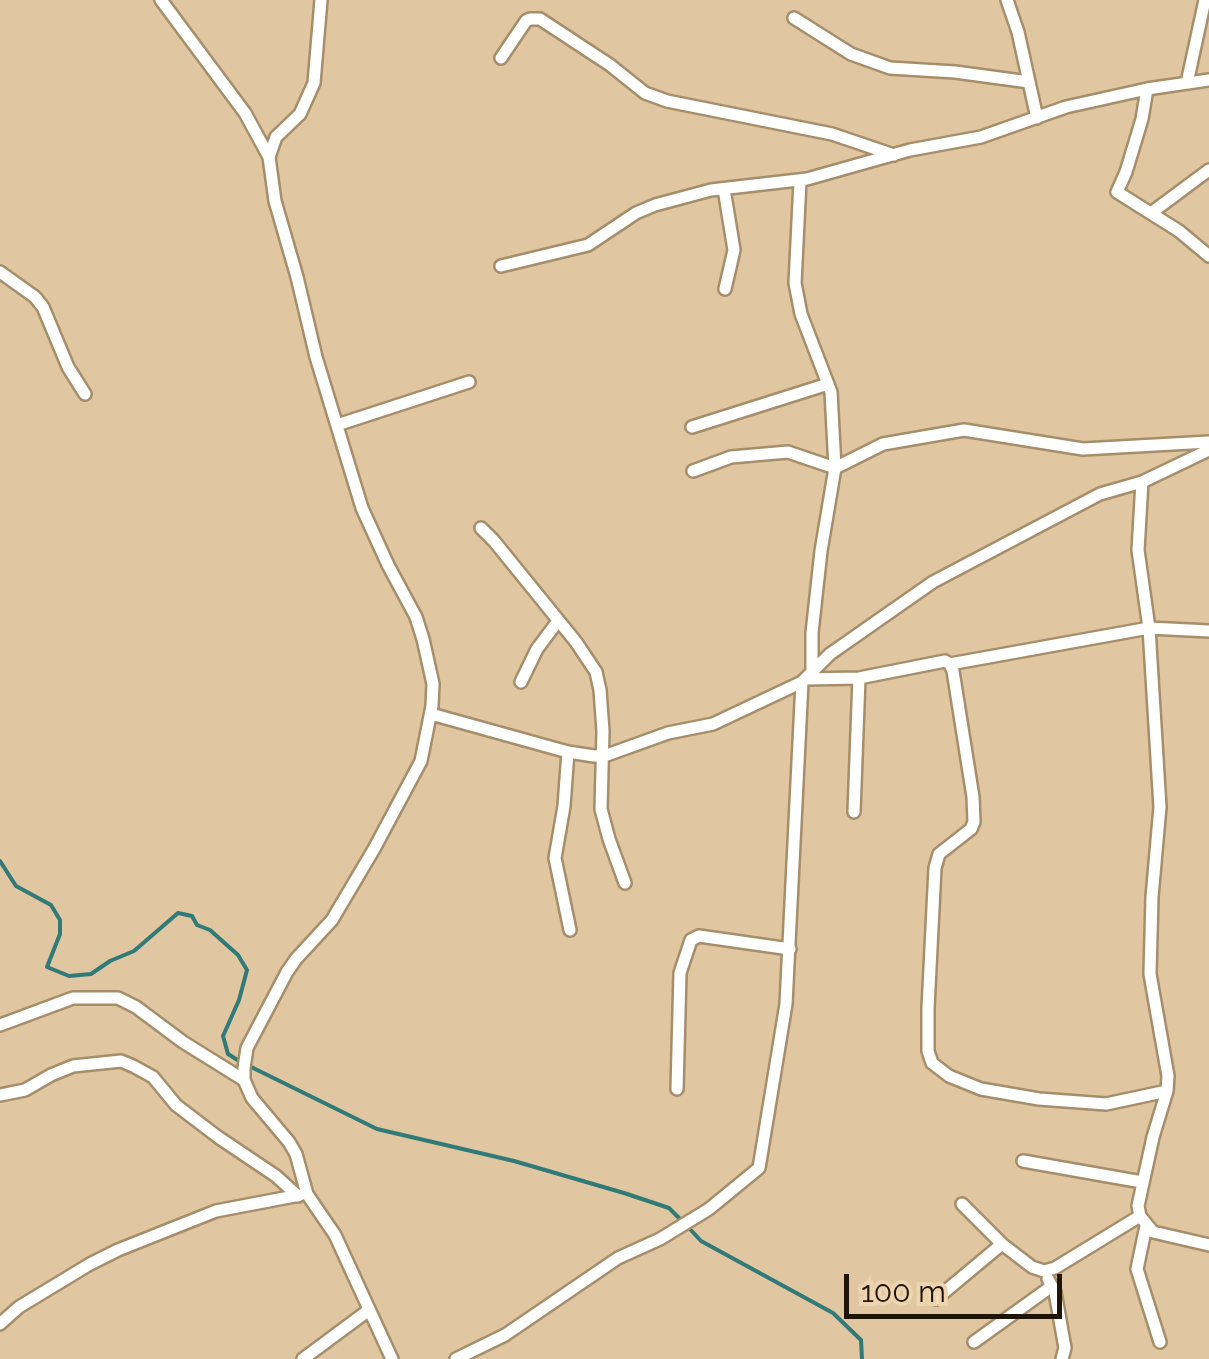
<!DOCTYPE html>
<html>
<head>
<meta charset="utf-8">
<style>
  body { margin:0 }
  #map { position:relative; width:1209px; height:1359px; overflow:hidden; background:#e0c6a1; font-family:Raleway,sans-serif }
  canvas { display:block }
  .scale { position:absolute; left:844px; top:1274px; width:218px; height:45px; box-sizing:border-box; border:5px solid #1e1507; border-top:0; padding-left:12px; font-size:30px; line-height:35px; white-space:nowrap; color:#1e1507; -webkit-text-stroke:8px #edd3ae; paint-order:stroke }
</style>
</head>
<body>
<div id="map">
<canvas width="1209" height="1359"></canvas>
<div class="scale">100 m</div>
</div>
<script>
const ctx = document.querySelector('canvas').getContext('2d');
ctx.lineJoin = 'round';
function poly(rows) {
  const path = new Path2D();
  for (const r of rows) {
    path.moveTo(r[0], r[1]);
    for (let i = 2; i < r.length; i += 2) path.lineTo(r[i], r[i + 1]);
  }
  return path;
}
function strokePath(path, color, width, dash) {
  ctx.strokeStyle = color;
  ctx.lineWidth = width;
  ctx.lineCap = dash ? 'butt' : 'round';
  ctx.setLineDash(dash || []);
  ctx.stroke(path);
}
strokePath(poly([
  [0,861,16,886,51,905,60,920,60,934,47,967,69,976,91,974,110,961,134,951,178,913,192,916,197,925,210,930,238,955,247,970,239,1000,223,1036,228,1054,239,1061,377,1129,514,1161,624,1193,669,1208,682,1221],
  [689,1228,701,1241,833,1313,861,1340,862,1359]
]), '#307a78', 4);
const street = poly([
  [161,0,245,113,269,157],
  [321,0,314,83,300,114,276,137,269,157,275,201,297,277,316,357,362,508,388,565,416,617,423,639,433,684,432,706,421,761,374,849,332,920,296,959,287,972,247,1048,244,1068,244,1080,252,1098,289,1142,296,1154,307,1194,335,1235,392,1359],
  [1007,0,1018,32,1037,118],
  [794,18,851,54,890,68,955,72,1029,82],
  [501,58,526,21,530,19,540,19,610,65,645,93,667,101,832,134,894,155],
  [1187,83,1205,0],
  [1147,89,1142,119,1126,172,1117,192,1179,231,1209,256],
  [800,181,795,283,801,314,831,392,835,468,821,551,812,633,812,673],
  [724,189,734,250,725,289],
  [1151,213,1209,170],
  [501,266,588,245,636,213,655,205,711,190,807,179,910,150,981,137,1066,107,1147,89,1209,80],
  [0,272,35,297,43,307,68,367,85,394],
  [337,425,469,382],
  [692,427,828,384],
  [693,471,731,457,788,452,835,468,883,444,964,430,1083,449,1209,442],
  [1142,482,1138,550,1149,628,1160,807,1152,897,1150,974,1168,1076,1167,1091,1153,1137,1138,1206,1140,1216,1153,1232,1209,1245],
  [481,528,494,541,576,642,596,672,600,690,603,731,601,809,609,839,625,883],
  [950,664,1149,628,1209,631],
  [806,679,859,678,945,661,950,664,953,671,973,797,974,822,971,829,939,854,935,868,928,1008,928,1051,932,1063,949,1076,981,1089,1039,1099,1106,1104,1167,1091],
  [521,682,537,649,558,621],
  [431,714,568,752,594,756,607,755,668,733,713,724,802,682,830,654,933,582,1100,494,1142,482,1209,450],
  [568,752,564,806,555,858,570,930],
  [854,812,859,678],
  [0,1025,73,998,118,998,136,1007,183,1042,244,1080],
  [677,1089,680,973,691,940,699,936,790,949],
  [0,1095,25,1090,51,1075,73,1066,121,1061,133,1066,153,1077,176,1105,218,1137,276,1176,298,1196],
  [1023,1161,1142,1182],
  [962,1204,1002,1244,1032,1267,1044,1271,1055,1268,1140,1216],
  [1146,1226,1137,1269,1160,1342],
  [1048,1279,1055,1292,1065,1348,1062,1359],
  [936,1299,1002,1244],
  [0,1324,19,1307,90,1264,118,1250,216,1211,300,1195],
  [974,1342,1052,1286],
  [303,1359,369,1310],
  [456,1359,505,1335,618,1258,660,1239,709,1209,759,1168,786,1004,802,682]
]);
strokePath(street, '#a68e6b', 16);
strokePath(street, '#fff', 11);
</script>
</body>
</html>
